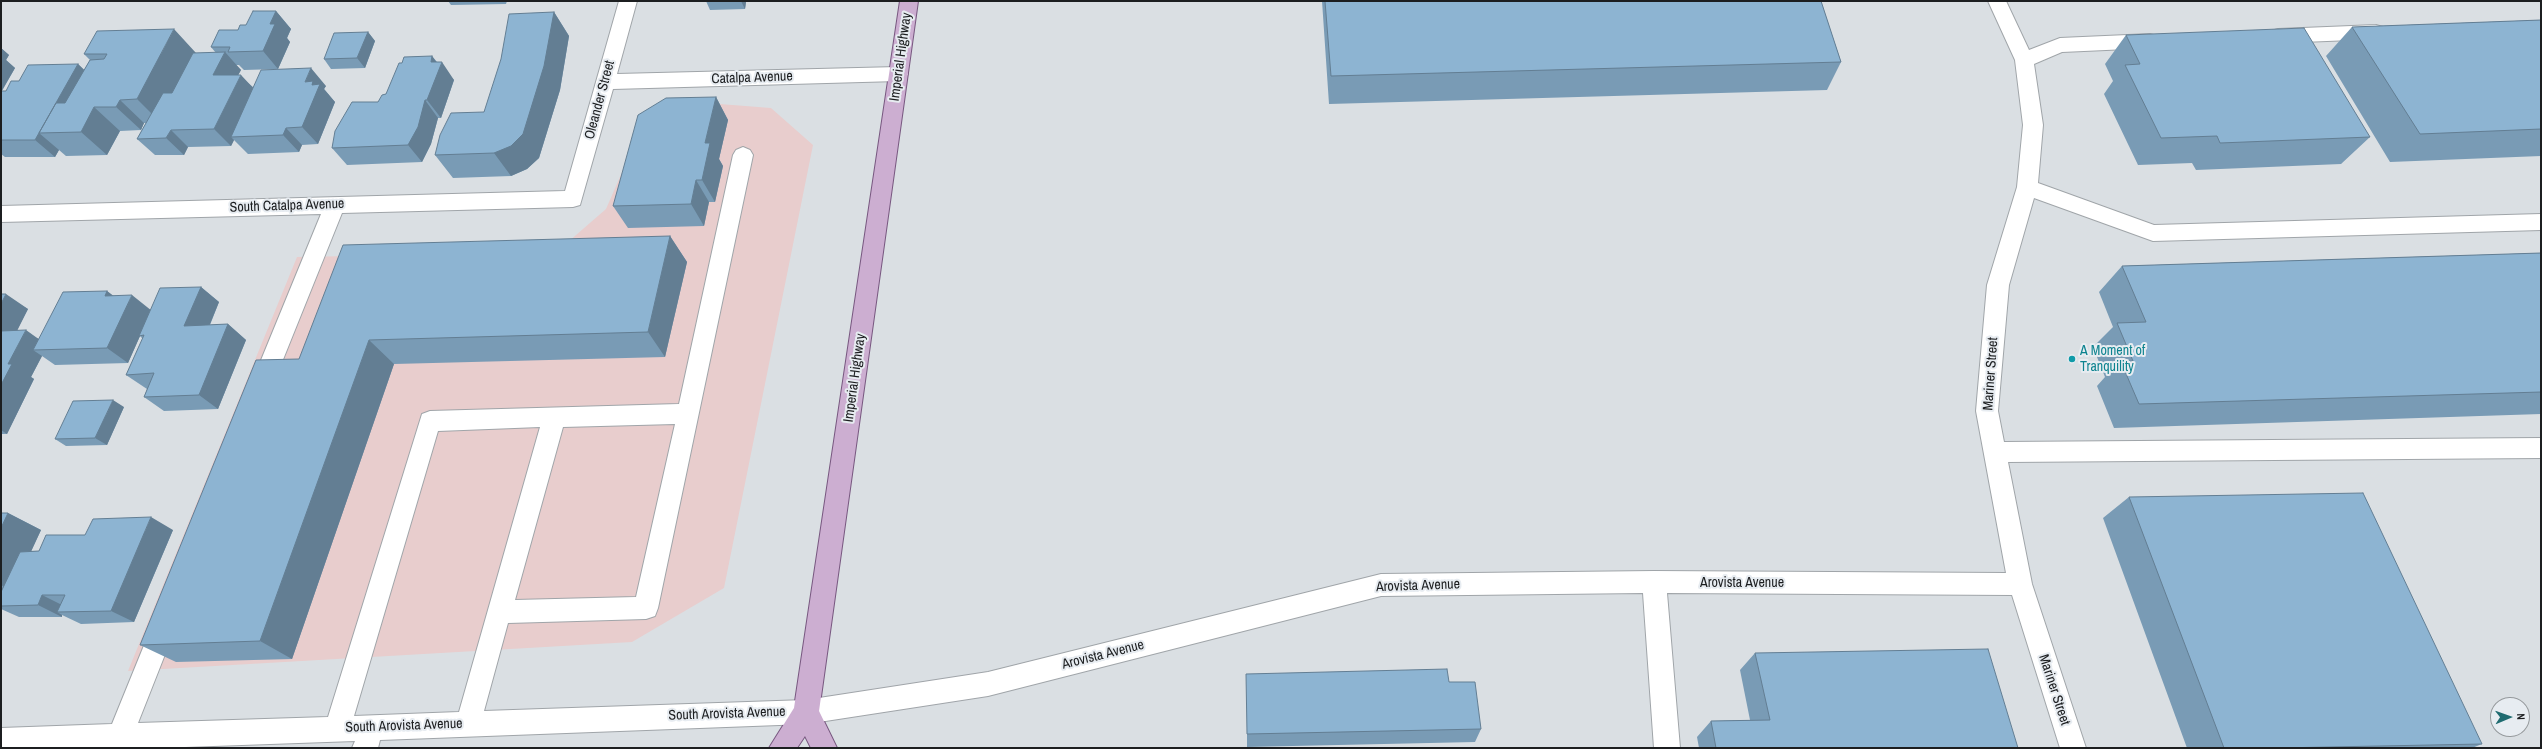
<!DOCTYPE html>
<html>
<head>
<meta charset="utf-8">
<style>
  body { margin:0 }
  #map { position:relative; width:2542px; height:749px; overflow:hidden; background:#dadfe3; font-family:"Archivo Narrow",sans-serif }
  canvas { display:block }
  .frame { position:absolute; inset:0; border:2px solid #1c1e20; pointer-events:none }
  .north { position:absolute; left:2490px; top:697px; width:40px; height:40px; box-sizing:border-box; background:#e7ecf1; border:1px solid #969a9d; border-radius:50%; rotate:88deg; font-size:11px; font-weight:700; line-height:16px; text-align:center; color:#1c1e20 }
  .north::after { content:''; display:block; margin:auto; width:14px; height:18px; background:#1f6b70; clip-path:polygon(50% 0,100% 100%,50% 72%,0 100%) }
</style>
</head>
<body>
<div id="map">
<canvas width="2542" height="749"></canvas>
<div class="frame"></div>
<div class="north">N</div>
</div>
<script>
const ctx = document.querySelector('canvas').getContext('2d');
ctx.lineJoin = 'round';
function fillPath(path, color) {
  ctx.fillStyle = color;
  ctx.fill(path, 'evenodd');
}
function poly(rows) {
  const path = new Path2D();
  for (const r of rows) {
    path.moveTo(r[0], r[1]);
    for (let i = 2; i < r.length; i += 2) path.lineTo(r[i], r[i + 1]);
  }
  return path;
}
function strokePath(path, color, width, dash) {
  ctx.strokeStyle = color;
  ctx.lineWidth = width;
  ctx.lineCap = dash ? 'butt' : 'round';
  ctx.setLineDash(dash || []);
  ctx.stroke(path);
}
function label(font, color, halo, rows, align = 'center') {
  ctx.font = font + ' "Archivo Narrow",sans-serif';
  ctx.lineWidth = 4;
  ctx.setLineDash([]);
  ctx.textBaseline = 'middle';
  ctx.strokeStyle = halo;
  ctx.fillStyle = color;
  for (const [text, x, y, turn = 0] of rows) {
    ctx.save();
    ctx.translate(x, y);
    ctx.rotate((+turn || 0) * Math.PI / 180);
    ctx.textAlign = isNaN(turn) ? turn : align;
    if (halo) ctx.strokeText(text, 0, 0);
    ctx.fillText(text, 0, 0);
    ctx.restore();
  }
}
fillPath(poly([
  [694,102,771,108,813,145,724,588,632,642,128,671,297,257,465,254,568,242,606,209,633,147]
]), '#e8cdcd');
const minor = poly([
  [619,1,637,1,617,74,898,67,905,69,908,74,905,79,898,81,613,89,580,205,573,207,342,213,272,387,269,394,261,397,253,394,250,387,321,214,1,222,1,206,565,191,619,1],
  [1988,1,2006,1,2029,50,2060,38,2150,34,2157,36,2159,41,2157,46,2150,48,2062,52,2034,64,2043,125,2038,183,2154,225,2541,214,2541,230,2153,241,2034,198,2009,285,1998,411,2004,442,2541,438,2541,458,2008,462,2032,584,2086,748,2060,748,2012,595,1667,593,1680,748,1654,748,1643,593,1381,596,988,696,806,724,380,740,378,748,352,748,355,741,157,748,1,748,1,728,112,724,156,616,165,612,174,616,177,624,138,723,328,717,422,414,430,411,679,404,733,155,736,150,743,147,750,150,753,155,658,608,655,616,646,619,508,623,484,711,806,700,988,672,1381,574,1654,571,2006,573,1976,411,1987,285,2017,187,2023,125,2015,60,1988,1],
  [675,424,636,597,515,600,563,427,675,424],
  [540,427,459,712,354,716,438,431,540,427],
  [2376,25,2383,27,2385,32,2383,37,2376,39,2278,43,2271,41,2269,36,2271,31,2278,29,2376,25]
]);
const major = poly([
  [900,1,918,1,819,711,837,748,811,748,805,736,797,748,769,748,794,708,900,1]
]);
strokePath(minor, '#a0a5a9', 2);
strokePath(major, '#785880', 2);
fillPath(minor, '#fff');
fillPath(major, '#ccaed1');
fillPath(poly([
  [448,1,507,1,506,4,451,5],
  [706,1,789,1,746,2,745,9,710,10],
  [1322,1,1821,1,1841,62,1827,90,1329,104],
  [276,11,291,29,287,38,290,42,278,69,244,70,239,65,236,65,241,70,238,75,253,87,326,86,324,89,335,102,318,144,302,145,299,152,248,154,234,140,231,146,188,147,184,155,155,155,137,139,146,123,144,123,141,130,120,131,107,155,66,156,59,150,55,157,5,157,1,154,1,48,9,55,6,60,15,68,2,91,6,91,19,81,78,64,84,70,90,60,84,54,216,53,211,47,246,25],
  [554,12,569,36,560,90,539,158,527,169,511,176,453,178,435,155,484,112],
  [2541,20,2541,156,2390,162,2326,56,2352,27],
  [368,32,375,41,365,68,331,69,324,59],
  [2126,35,2370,137,2341,164,2196,170,2192,163,2138,165,2104,94,2113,81,2105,64],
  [432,56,437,62,454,80,441,118,438,118,431,144,422,162,347,165,332,148,386,94,402,63],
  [716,97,728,120,719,159,723,166,715,202,709,202,704,226,628,228,613,206],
  [670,236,687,262,665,357,394,364,292,659,176,662,140,645,299,359],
  [2541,253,2541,414,2114,428,2097,386,2105,377,2093,347,2113,327,2099,292,2122,266],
  [201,287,219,302,210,325,228,324,246,340,218,409,164,411,144,397,147,389,126,375,143,339,140,336,128,363,55,365,42,356,31,377,34,379,7,434,1,434,1,294,28,309,17,330,39,339,107,291,113,296,151,310],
  [124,407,107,445,66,446,55,439],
  [2129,497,2482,744,2472,748,2187,748,2103,518],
  [1,513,8,513,41,530,31,551,39,551,85,535,173,530,134,622,81,624,62,615,62,617,19,617,1,609],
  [1755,653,2018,748,1699,748,1697,737,1711,721,1750,720,1740,670],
  [1449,682,1481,729,1475,742,1247,747,1247,734]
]), '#799bb5');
fillPath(poly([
  [741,1,746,1,746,2,745,9],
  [276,11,291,29,287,38,290,42,278,69,263,51,270,24],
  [554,12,569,36,560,90,539,158,527,169,511,176,494,153],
  [174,29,196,53,161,123,137,99],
  [368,32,375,41,365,68,357,58],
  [1,48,9,55,6,60,15,68,1,92],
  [225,52,241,70,229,92,213,75],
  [432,56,440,67,442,62,454,80,441,118,427,100,431,62],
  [78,64,96,81,39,133,59,150,55,157,35,140],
  [311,68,326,86,324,89,335,102,318,144,302,127,305,82],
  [241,75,257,92,231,137,234,140,231,146,214,129],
  [716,97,728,120,719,159,723,166,715,202,702,180,705,143],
  [120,100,144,123,141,130,116,107],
  [425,100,438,118,431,144,422,162,408,145],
  [94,107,120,131,107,155,81,132],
  [286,128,302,145,299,152,283,135],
  [171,130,188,147,184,155,166,138],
  [696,180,709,202,704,226,691,204],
  [670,236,687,262,665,357,648,332],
  [201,287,219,302,203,341,184,326],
  [107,291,127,306,132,295,152,311,139,336,140,336,128,363,107,348,105,296],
  [6,294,28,309,9,347,1,341,1,304],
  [228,324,246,340,218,409,199,395],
  [26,330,47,345,33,350,42,356,31,377,34,379,7,434,1,430,1,385,8,364],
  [369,340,394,364,292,659,260,641],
  [113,400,124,407,107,445,95,438],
  [8,513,41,530,13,591,1,585,1,528],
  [151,517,173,530,134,622,111,611],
  [42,595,66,607,57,612,62,615,62,617,38,605]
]), '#637e93');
const building = poly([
  [1325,1,1821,1,1841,62,1331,76,1325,1],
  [253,11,276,11,270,24,275,24,263,51,228,52,230,47,211,47,219,30,238,30,240,25,246,25,253,11],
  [554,12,544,66,523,134,511,146,494,153,435,155,440,135,451,113,484,112,501,59,509,14,554,12],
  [2541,20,2541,129,2420,134,2352,27,2541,20],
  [2304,28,2370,137,2220,143,2217,136,2161,138,2125,65,2140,64,2126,35,2304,28],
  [174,29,137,99,120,100,116,107,94,107,81,132,39,133,56,103,65,103,90,60,104,59,107,54,84,54,97,31,174,29],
  [368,32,357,58,324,59,334,33,368,32],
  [225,52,213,75,241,75,214,129,171,130,166,138,137,139,163,93,172,93,193,53,225,52],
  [432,56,431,62,442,62,427,100,425,100,418,127,408,145,332,148,335,131,352,102,378,102,382,95,386,94,399,63,402,63,404,57,432,56],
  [78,64,35,140,1,140,1,91,6,91,11,81,19,81,28,65,78,64],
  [311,68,305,82,313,81,312,85,320,84,302,127,286,128,283,135,231,137,261,70,311,68],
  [716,97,705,143,710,143,702,180,696,180,691,204,613,206,638,115,666,98,716,97],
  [670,236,648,332,369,340,260,641,140,645,256,360,299,359,343,245,670,236],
  [2541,253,2541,392,2139,404,2121,362,2133,361,2117,323,2146,322,2122,266,2541,253],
  [201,287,184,326,228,324,199,395,144,397,154,373,126,375,144,335,139,336,160,288,201,287],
  [107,291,105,296,132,295,107,348,33,350,63,292,107,291],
  [1,294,6,294,1,304,1,294],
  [26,330,8,364,12,364,1,385,1,331,26,330],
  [113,400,95,438,55,439,73,401,113,400],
  [2363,493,2482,744,2277,748,2224,748,2129,497,2363,493],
  [1,513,8,513,1,528,1,513],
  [151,517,111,611,57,612,65,595,42,595,38,605,1,606,1,592,20,552,39,551,46,535,85,535,93,519,151,517],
  [1988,649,2018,748,1716,748,1711,721,1770,720,1755,653,1988,649],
  [1447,669,1449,682,1475,682,1481,729,1247,734,1246,674,1447,669]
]);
fillPath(building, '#8db4d2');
strokePath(building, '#637e93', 1);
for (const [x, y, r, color] of [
  [2072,359,4,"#0f9aa8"]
]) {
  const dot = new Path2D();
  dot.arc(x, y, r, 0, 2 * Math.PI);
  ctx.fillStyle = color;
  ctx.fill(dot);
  strokePath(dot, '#e7ecf1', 1.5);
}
label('14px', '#1c1e20', '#e7ecf1', [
  ["Imperial Highway",901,57,-82],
  ["Catalpa Avenue",752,78,-2],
  ["Oleander Street",600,100,-75],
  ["South Catalpa Avenue",287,206,-2],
  ["Mariner Street",1991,374,-86],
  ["Imperial Highway",855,378,-82],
  ["Arovista Avenue",1742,583],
  ["Arovista Avenue",1418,586,-2],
  ["Arovista Avenue",1103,655,-14],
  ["Mariner Street",2054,690,72],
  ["South Arovista Avenue",727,714,-2],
  ["South Arovista Avenue",404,726,-2]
]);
label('14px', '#0d838f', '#e7ecf1', [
  ["A Moment of",2080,351],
  ["Tranquility",2080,367]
], 'left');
</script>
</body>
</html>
